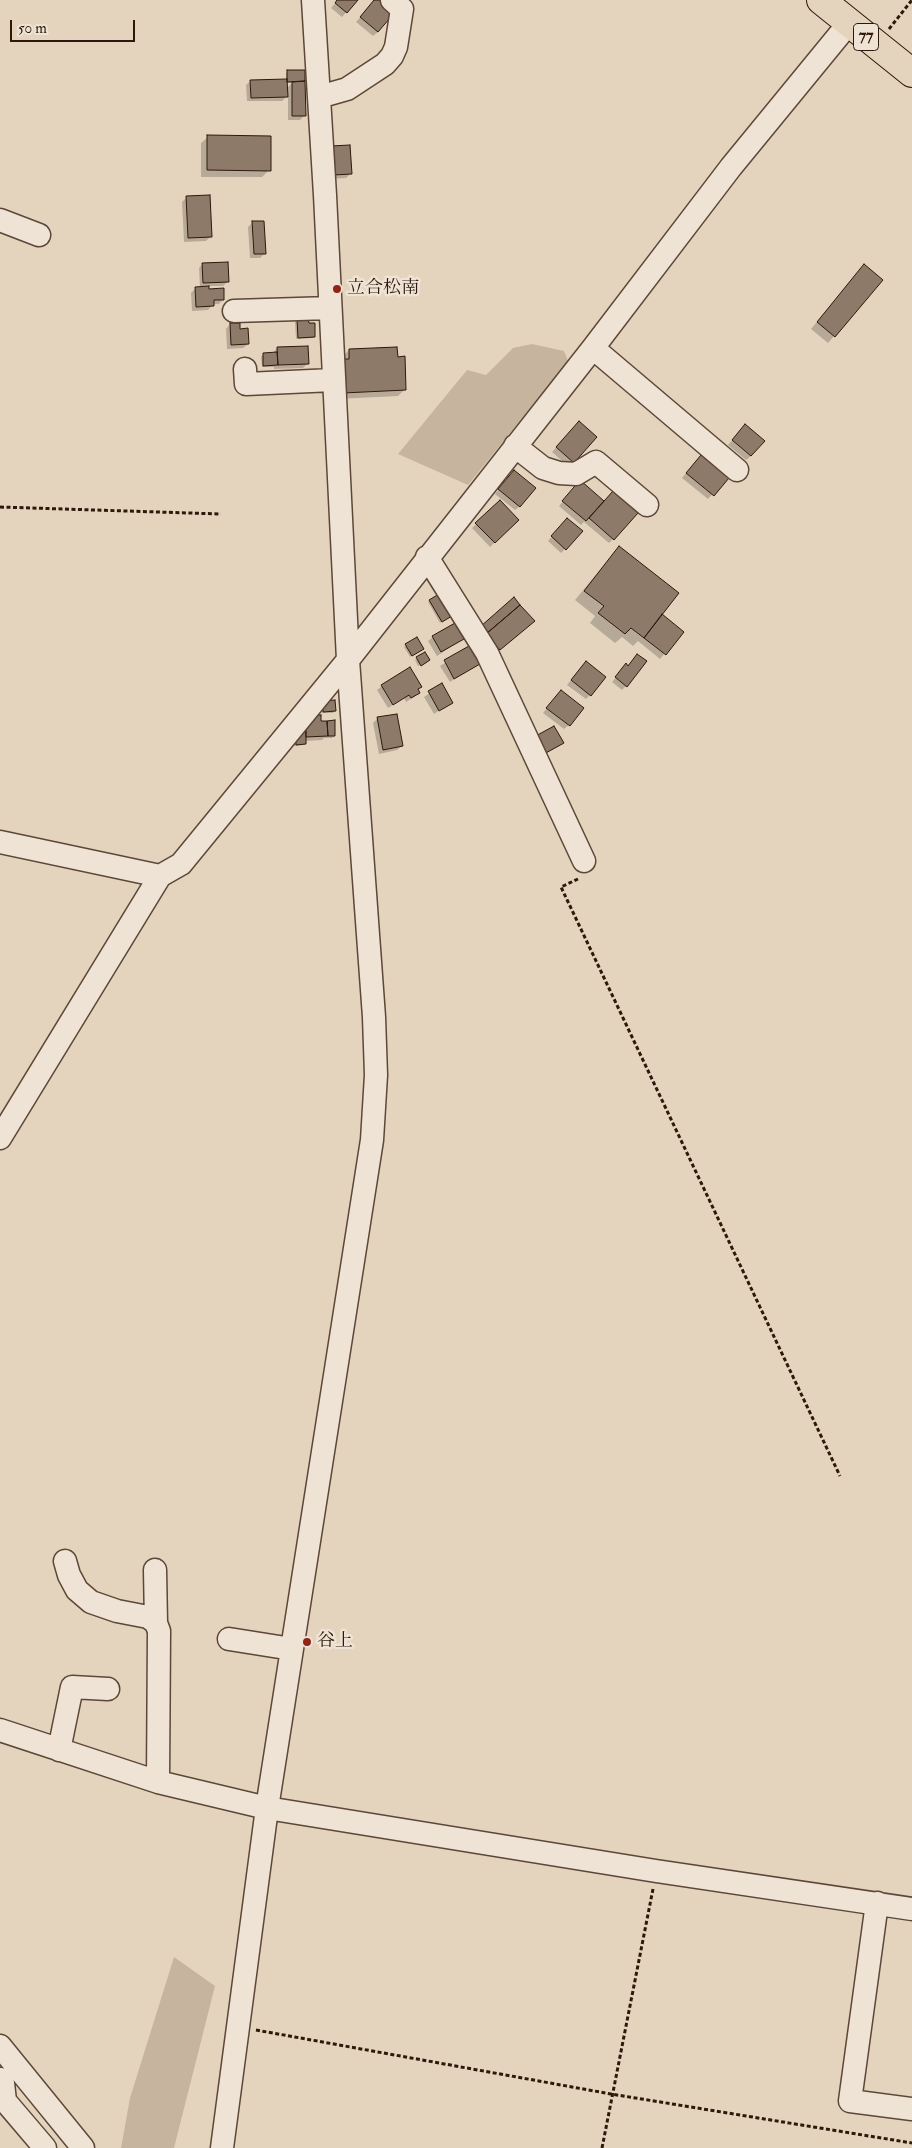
<!DOCTYPE html>
<html>
<head>
<meta charset="utf-8">
<style>
  body { margin:0 }
  #map { position:relative; width:912px; height:2148px; overflow:hidden; background:#e5d4bd; font-family:"IM FELL Double Pica",serif }
  canvas { display:block }
  .scale { position:absolute; left:10px; top:20px; width:125px; height:22px; box-sizing:border-box; border:2px solid #2e180c; border-top:0; padding-left:6px; font-size:15px; line-height:18px; white-space:nowrap; color:#2e180c; -webkit-text-stroke:4px #eee3d4; paint-order:stroke }
</style>
</head>
<body>
<div id="map">
<canvas width="912" height="2148"></canvas>
<div class="scale">50 m</div>
</div>
<script>
const ctx = document.querySelector('canvas').getContext('2d');
ctx.lineJoin = 'round';
function fillPath(path, color) {
  ctx.fillStyle = color;
  ctx.fill(path, 'evenodd');
}
function poly(rows) {
  const path = new Path2D();
  for (const r of rows) {
    path.moveTo(r[0], r[1]);
    for (let i = 2; i < r.length; i += 2) path.lineTo(r[i], r[i + 1]);
  }
  return path;
}
function strokePath(path, color, width, dash) {
  ctx.strokeStyle = color;
  ctx.lineWidth = width;
  ctx.lineCap = dash ? 'butt' : 'round';
  ctx.setLineDash(dash || []);
  ctx.stroke(path);
}
function label(font, color, halo, rows, align = 'center') {
  ctx.font = font + ' "IM FELL Double Pica","Noto Serif JP",serif';
  ctx.lineWidth = 5;
  ctx.setLineDash([]);
  ctx.textBaseline = 'middle';
  ctx.strokeStyle = halo;
  ctx.fillStyle = color;
  for (const [text, x, y, turn = 0] of rows) {
    ctx.save();
    ctx.translate(x, y);
    ctx.rotate((+turn || 0) * Math.PI / 180);
    ctx.textAlign = isNaN(turn) ? turn : align;
    if (halo) ctx.strokeText(text, 0, 0);
    ctx.fillText(text, 0, 0);
    ctx.restore();
  }
}
fillPath(poly([
  [532,344,564,351,568,361,468,485,398,454,467,370,486,375,513,348],
  [174,1957,215,1986,174,2148,121,2148,130,2098]
]), '#c6b49f');
fillPath(poly([
  [338,0,357,0,342,17,331,8],
  [375,0,380,0,378,32,373,36,356,22],
  [288,71,304,71,304,116,300,120,288,120,288,95,282,101,247,101,246,85,251,81,286,80,286,73],
  [286,83,292,83,286,89],
  [208,137,269,170,262,177,201,177,201,143],
  [349,146,351,173,346,178,329,179],
  [187,197,210,237,206,241,184,242,182,202],
  [253,222,265,253,260,258,250,258,248,227],
  [203,264,228,281,223,286,208,286,208,290,223,299,219,304,213,304,208,310,192,311,191,293,196,288,200,288,199,268],
  [857,273,834,336,828,343,811,329],
  [297,320,314,337,312,338,296,339,295,322],
  [230,324,239,330,248,344,243,348,227,349,226,329],
  [277,348,308,363,303,368,274,369,274,367,262,367,261,356,273,353],
  [349,350,405,389,398,396,336,399,342,357],
  [575,427,595,437,569,467,552,452],
  [741,430,751,456,746,460,728,445],
  [696,461,727,478,708,499,682,478],
  [510,476,520,506,515,510,495,494],
  [580,482,604,503,613,539,609,543,584,522,581,525,559,506],
  [500,502,518,520,490,547,472,528],
  [563,524,565,549,561,553,548,541],
  [619,547,657,619,682,632,660,659,638,641,633,646,622,637,615,643,590,623,595,616,575,600],
  [430,601,448,618,440,623,428,602],
  [433,637,463,639,437,656,428,641],
  [406,645,423,649,410,657,404,647],
  [469,647,478,664,450,682,440,666],
  [425,653,426,662,418,666,415,660],
  [581,667,590,695,586,699,567,685],
  [622,670,626,686,622,690,612,682],
  [441,685,452,702,434,714,424,697],
  [382,686,420,687,414,697,406,702,404,698,388,708,377,690],
  [557,696,569,725,564,729,543,713],
  [321,704,335,711,333,713,322,713],
  [378,718,402,746,397,750,379,754,373,723],
  [320,722,334,736,332,738,324,738,322,740,305,741,303,745,294,746,294,731]
]), '#0003');
const building = poly([
  [337,0,358,0,347,13,335,3,337,0],
  [374,0,382,0,396,11,378,32,360,17,374,0],
  [287,70,305,70,305,81,287,82,287,70],
  [287,79,288,97,251,98,250,80,287,79],
  [305,81,306,116,292,116,292,82,305,81],
  [207,135,271,136,271,171,207,170,207,135],
  [350,145,352,174,333,175,331,146,350,145],
  [210,195,212,237,188,238,186,196,210,195],
  [252,221,264,221,266,254,254,254,252,221],
  [228,262,229,282,203,283,202,263,228,262],
  [864,264,883,280,835,337,817,322,864,264],
  [209,286,209,289,224,288,224,300,214,300,214,306,196,307,195,287,209,286],
  [308,318,309,323,315,323,315,337,298,338,297,319,308,318],
  [230,323,240,323,240,329,248,328,249,344,231,345,230,323],
  [308,346,309,364,278,365,277,347,308,346],
  [397,347,398,357,405,356,406,390,343,393,341,359,349,359,349,349,397,347],
  [277,352,278,365,263,366,263,353,277,352],
  [579,421,597,437,574,463,556,447,579,421],
  [745,424,765,441,751,456,732,440,745,424],
  [701,455,729,478,714,496,686,473,701,455],
  [514,470,536,488,520,507,498,489,514,470],
  [580,480,604,501,586,521,562,501,580,480],
  [613,491,638,513,614,540,589,518,613,491],
  [500,500,519,520,495,543,475,523,500,500],
  [567,518,583,531,566,550,551,536,567,518],
  [619,546,679,593,644,638,631,628,625,634,598,613,604,606,584,591,619,546],
  [439,594,452,616,442,622,429,600,439,594],
  [514,597,520,605,486,634,480,627,514,597],
  [520,605,535,621,500,650,486,634,520,605],
  [662,614,684,632,666,655,644,638,662,614],
  [455,623,464,639,441,652,432,636,455,623],
  [417,637,424,649,412,656,405,644,417,637],
  [469,646,480,664,454,679,444,660,469,646],
  [425,652,430,660,421,666,416,657,425,652],
  [637,654,647,661,627,687,615,677,626,663,628,666,637,654],
  [586,661,606,677,591,696,571,680,586,661],
  [410,667,422,687,418,689,420,693,411,698,409,695,393,705,381,685,410,667],
  [442,683,453,703,439,711,428,691,442,683],
  [561,690,584,708,570,726,546,708,561,690],
  [335,700,336,711,323,712,323,701,335,700],
  [397,714,403,746,383,750,377,717,397,714],
  [321,715,321,721,327,721,328,736,306,737,305,716,321,715],
  [335,720,335,736,328,736,327,721,335,720],
  [554,726,564,743,544,754,534,737,554,726],
  [295,728,306,728,306,744,296,745,295,728]
]);
fillPath(building, '#8d7a68');
strokePath(building, '#2e180c', 1);
const minor = poly([
  [319,97,347,89,385,64,392,56,396,47,402,9,392,0],
  [0,220,39,235],
  [234,311,330,308],
  [593,348,737,470],
  [245,369,246,384,333,380],
  [515,446,543,468,559,473,576,474,596,462,647,505],
  [427,557,487,653,584,861],
  [0,842,160,876],
  [0,1138,160,876,181,864,348,660,593,348,731,167,849,23],
  [65,1561,69,1575,77,1590,91,1602,117,1611,148,1617,156,1623,159,1631,158,1782],
  [155,1570,156,1623],
  [229,1639,292,1649],
  [0,1730,158,1782,267,1808,656,1871,912,1909],
  [59,1750,72,1687,108,1689],
  [877,1903,850,2101,912,2109],
  [0,2046,83,2148],
  [0,2079,3,2083,5,2101,45,2148],
  [222,2148,267,1808,372,1140,376,1075,374,1017,348,660,325,195,313,0]
]);
const major = poly([
  [821,0,912,73]
]);
strokePath(minor, '#5c4738', 25);
strokePath(major, '#2e180c', 30);
strokePath(poly([
  [889,29,912,0],
  [0,507,221,514],
  [578,879,561,887,840,1476],
  [256,2030,611,2094,912,2143],
  [602,2148,653,1889]
]), '#2e180c', 3, [4, 2.5]);
strokePath(minor, '#eee3d4', 22);
strokePath(major, '#e5d4bd', 28);
for (const [x, y, r, color] of [
  [337,289,5,"#8f2418"],
  [307,1642,5,"#8f2418"]
]) {
  const dot = new Path2D();
  dot.arc(x, y, r, 0, 2 * Math.PI);
  ctx.fillStyle = color;
  ctx.fill(dot);
  strokePath(dot, '#eee3d4', 2);
}
for (const [x, y, w] of [
  [866,37,25]
]) {
  const box = new Path2D();
  box.roundRect(x - w / 2, y - 13.5, w, 27, 4);
  ctx.fillStyle = '#eee3d4';
  ctx.fill(box);
  strokePath(box, '#2e180c', 1);
}
label('bold 16px', '#2e180c', null, [
  ["77",866,37]
]);
label('18px', '#2e180c', '#eee3d4', [
  ["立合松南",347,289],
  ["谷上",317,1642]
], 'left');
</script>
</body>
</html>
